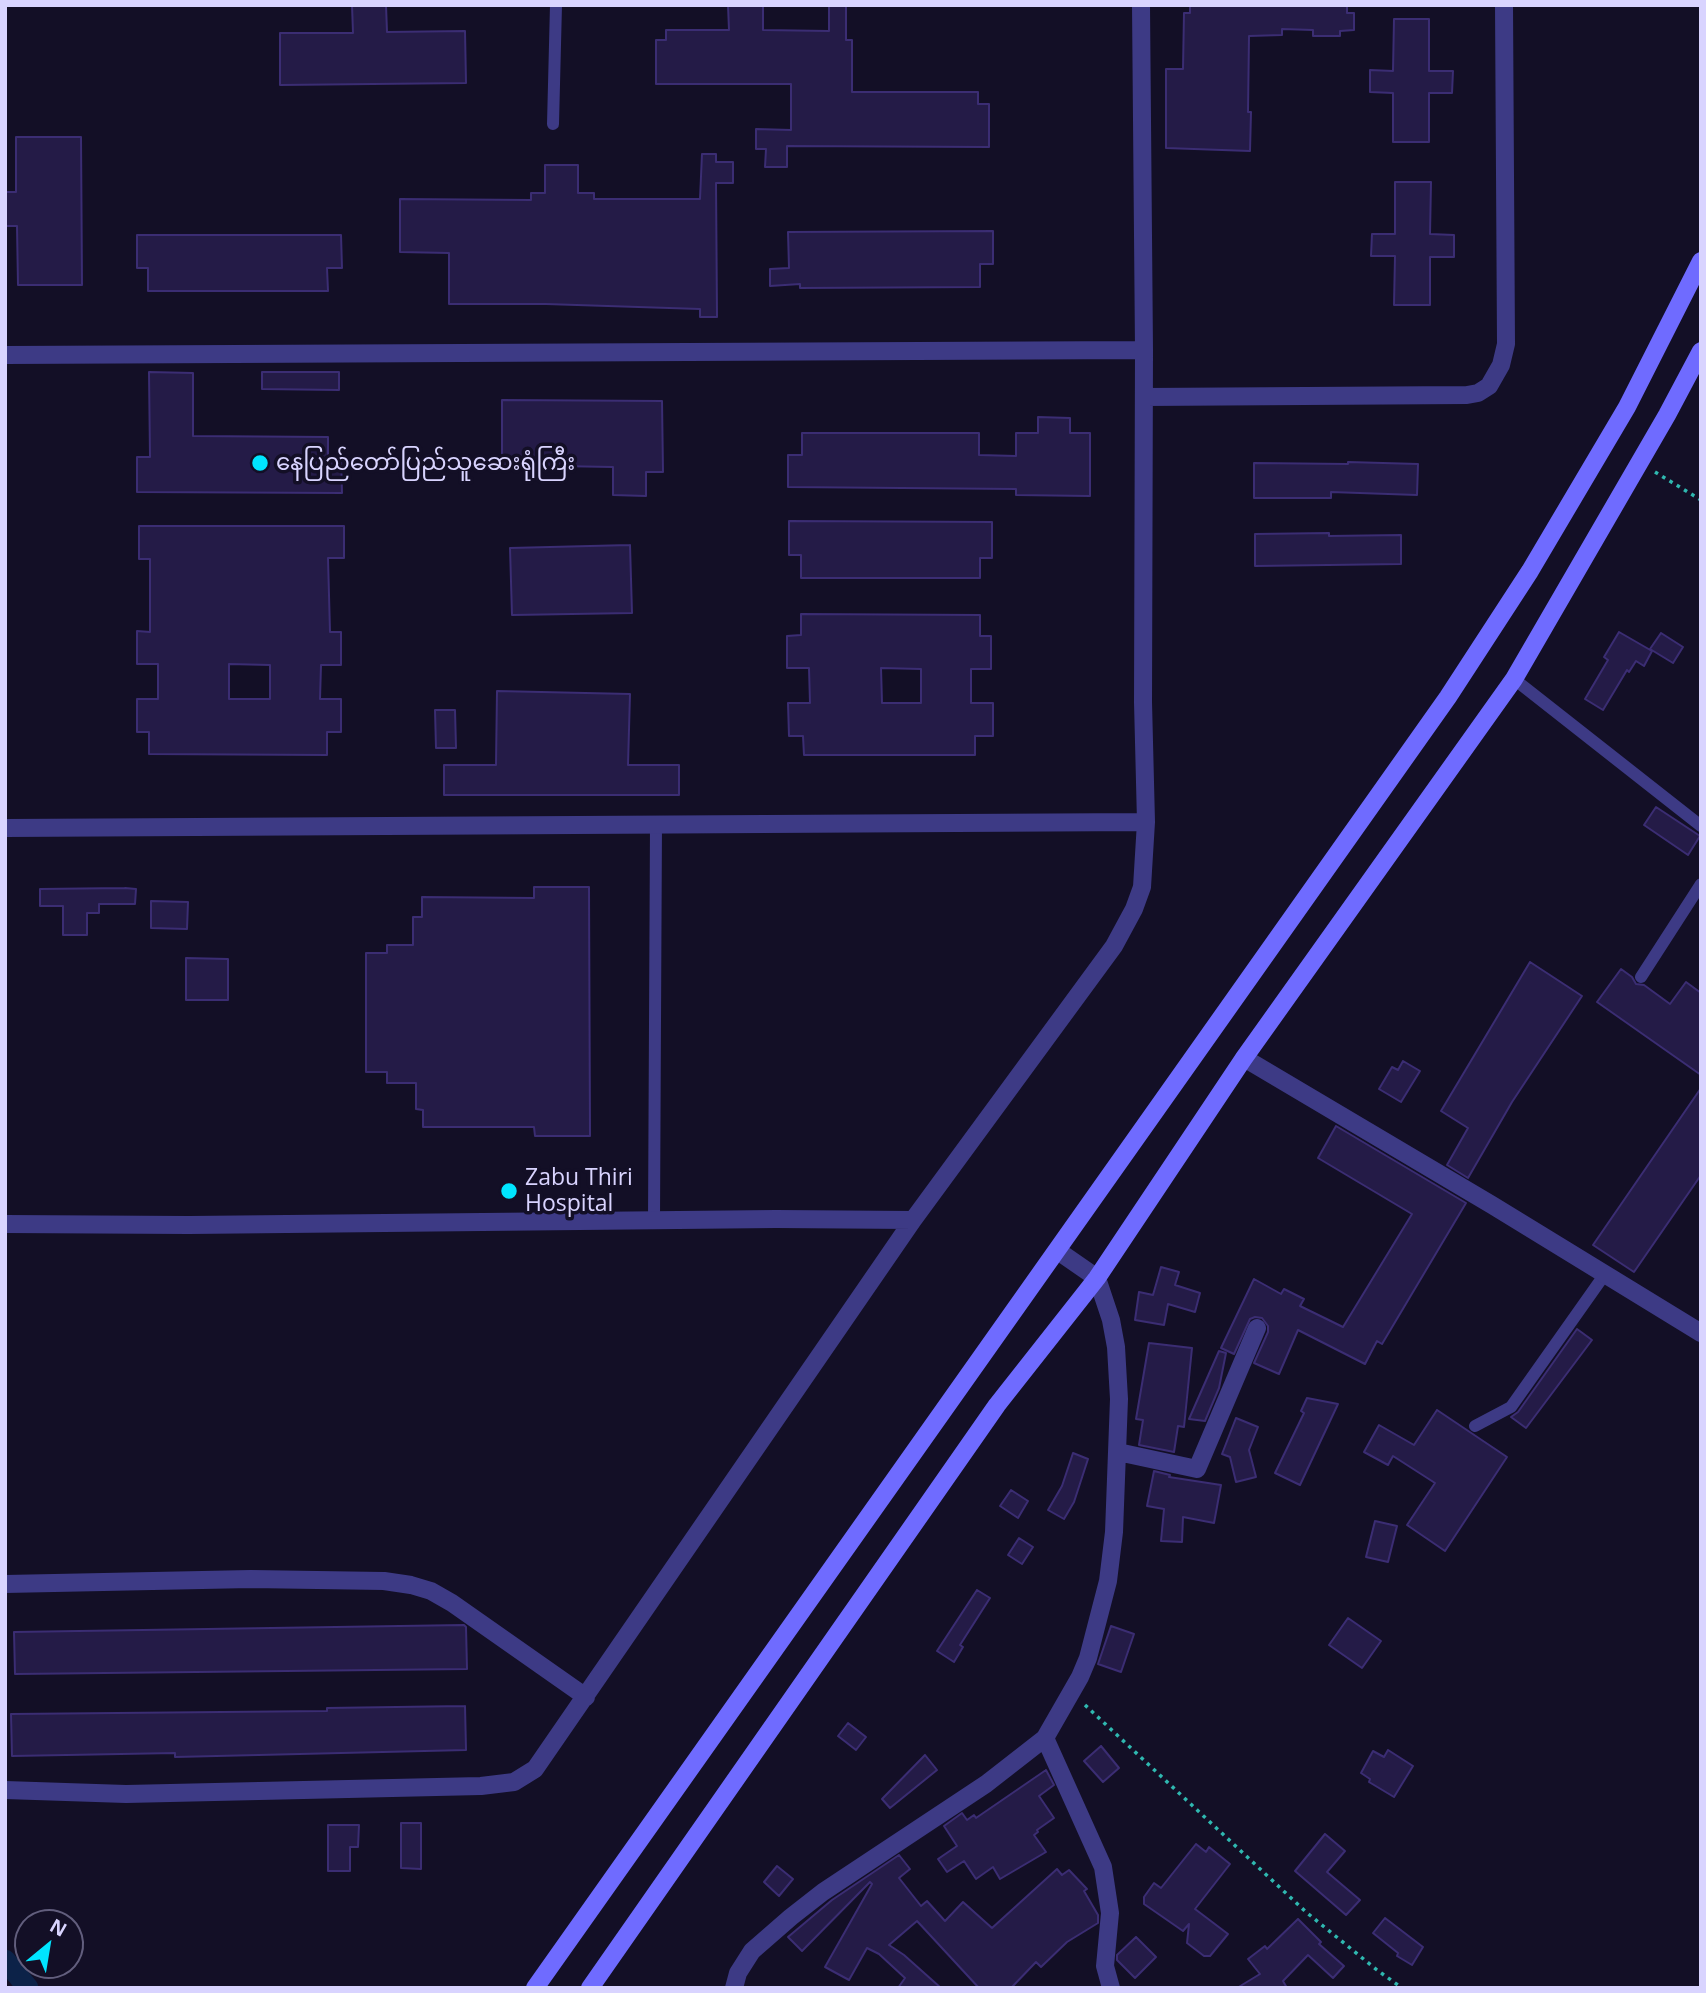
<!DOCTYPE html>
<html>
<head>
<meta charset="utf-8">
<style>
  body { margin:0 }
  #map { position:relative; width:1706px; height:1993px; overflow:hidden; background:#130f26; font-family:"Open Sans",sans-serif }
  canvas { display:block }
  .frame { position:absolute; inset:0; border:7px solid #d9d4ff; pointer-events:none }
  .north { position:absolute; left:14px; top:1909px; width:70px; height:70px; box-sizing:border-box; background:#130f26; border:2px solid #625e7d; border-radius:50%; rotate:30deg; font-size:19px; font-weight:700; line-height:28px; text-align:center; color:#d9d4ff }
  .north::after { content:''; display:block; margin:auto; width:24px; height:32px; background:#00e5ff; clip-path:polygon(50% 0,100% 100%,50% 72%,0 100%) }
</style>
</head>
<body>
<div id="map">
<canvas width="1706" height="1993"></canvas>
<div class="frame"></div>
<div class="north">N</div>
</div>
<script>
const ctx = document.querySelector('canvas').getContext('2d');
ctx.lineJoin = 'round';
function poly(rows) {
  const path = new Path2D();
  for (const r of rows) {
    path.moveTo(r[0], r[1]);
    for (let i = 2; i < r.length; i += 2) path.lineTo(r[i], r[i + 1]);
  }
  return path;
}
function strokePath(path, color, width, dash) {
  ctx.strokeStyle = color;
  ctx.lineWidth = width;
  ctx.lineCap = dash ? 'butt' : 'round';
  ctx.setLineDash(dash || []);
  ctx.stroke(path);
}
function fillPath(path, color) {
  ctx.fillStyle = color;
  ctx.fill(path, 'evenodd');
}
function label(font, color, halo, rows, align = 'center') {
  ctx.font = font + ' "Open Sans","Noto Sans Myanmar",sans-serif';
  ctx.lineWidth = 7;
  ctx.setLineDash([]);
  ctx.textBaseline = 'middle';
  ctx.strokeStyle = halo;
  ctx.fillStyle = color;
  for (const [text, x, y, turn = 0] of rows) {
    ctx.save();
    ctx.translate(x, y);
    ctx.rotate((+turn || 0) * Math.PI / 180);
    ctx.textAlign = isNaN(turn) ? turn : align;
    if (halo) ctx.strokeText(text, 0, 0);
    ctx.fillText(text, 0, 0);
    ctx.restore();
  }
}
strokePath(poly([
  [5,1960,28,1988]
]), '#0c2248', 21);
const building = poly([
  [352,5,386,5,387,32,465,31,466,83,280,85,280,33,353,33,352,5],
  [728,5,763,5,763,30,829,31,829,5,846,5,846,40,852,40,852,92,978,92,978,104,989,104,989,147,787,146,787,167,765,167,766,149,756,149,756,129,791,130,791,84,656,84,656,40,666,40,666,30,729,30,728,5],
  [1190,5,1347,5,1347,13,1354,13,1354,30,1340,31,1340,36,1313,36,1313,30,1282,29,1282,35,1249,36,1248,112,1251,112,1250,151,1166,148,1166,69,1183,69,1184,13,1190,13,1190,5],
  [1394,19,1429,19,1429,71,1453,71,1452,93,1429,93,1429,142,1393,142,1393,93,1370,92,1370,70,1393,71,1394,19],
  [16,137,81,137,82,285,18,285,17,226,5,226,5,192,16,192,16,137],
  [702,154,716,154,716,162,733,162,733,183,716,183,717,317,700,317,700,309,546,304,449,304,449,253,400,252,400,199,531,200,531,193,545,193,545,165,578,165,578,193,594,193,594,199,700,199,702,154],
  [1395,182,1431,182,1430,234,1454,235,1454,257,1430,257,1430,305,1394,305,1395,256,1371,256,1372,234,1395,234,1395,182],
  [993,231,993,264,980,264,980,287,800,288,800,284,770,286,770,269,789,268,788,232,993,231],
  [137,235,341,235,342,268,327,268,328,291,148,291,148,268,137,268,137,235],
  [149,372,193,373,193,436,328,437,328,457,341,456,342,493,137,492,137,457,150,457,149,372],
  [262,372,339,372,339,390,262,389,262,372],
  [502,400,662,401,663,472,646,472,646,496,613,495,613,467,502,465,502,400],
  [1038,417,1070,418,1070,433,1090,433,1090,496,1016,495,1016,489,788,487,788,455,802,455,802,433,979,433,979,455,1016,456,1016,433,1038,433,1038,417],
  [1348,462,1418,464,1417,495,1331,492,1331,498,1254,498,1254,463,1348,464,1348,462],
  [789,521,992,522,992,558,980,558,980,578,801,578,801,555,789,555,789,521],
  [139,526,344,526,344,558,328,558,330,632,341,632,341,665,321,665,320,699,341,699,341,732,327,732,327,755,149,754,149,732,137,732,137,699,158,699,158,664,137,664,137,631,150,632,150,559,139,559,139,526],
  [229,664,270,665,270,699,229,699,229,664],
  [1329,533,1329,536,1401,535,1401,564,1255,566,1255,534,1329,533],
  [630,545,632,613,512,615,510,548,630,545],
  [801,614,980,615,980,636,991,636,991,669,971,669,971,703,993,703,993,736,975,736,975,755,804,755,803,736,789,736,788,703,810,703,809,668,787,668,787,636,801,635,801,614],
  [881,668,921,669,921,703,882,703,881,668],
  [1619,632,1652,651,1644,666,1636,661,1629,672,1627,670,1603,710,1585,699,1608,660,1604,657,1619,632],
  [1661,633,1683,647,1673,663,1650,649,1661,633],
  [497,691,630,694,628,765,679,765,679,795,444,795,444,765,496,765,497,691],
  [435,710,455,710,456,748,436,748,435,710],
  [1656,807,1700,836,1688,855,1644,825,1656,807],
  [534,887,589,887,590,1136,535,1136,534,1127,423,1127,423,1110,416,1109,416,1083,387,1083,387,1072,366,1072,366,953,387,953,387,945,413,945,413,917,422,917,422,897,534,898,534,887],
  [125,888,136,889,135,904,99,904,99,913,87,913,87,935,63,935,63,906,40,906,40,889,125,888],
  [151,901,188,902,187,929,151,928,151,901],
  [186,958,228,959,228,1000,186,1000,186,958],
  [1530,962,1582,996,1512,1102,1468,1178,1447,1165,1468,1128,1441,1111,1530,962],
  [1621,969,1632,977,1636,984,1644,985,1670,1004,1686,982,1701,993,1701,1075,1597,1002,1621,969],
  [1403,1061,1420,1071,1401,1102,1379,1089,1392,1067,1398,1070,1403,1061],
  [1701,1088,1701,1175,1634,1272,1593,1245,1701,1088],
  [1336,1126,1466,1203,1382,1344,1377,1341,1365,1364,1298,1330,1279,1374,1254,1363,1268,1332,1268,1326,1262,1318,1255,1317,1250,1319,1234,1354,1221,1348,1254,1279,1281,1294,1284,1289,1304,1299,1300,1306,1343,1327,1412,1214,1318,1158,1336,1126],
  [1161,1267,1179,1272,1175,1285,1200,1293,1195,1312,1168,1304,1164,1325,1135,1320,1139,1292,1153,1295,1161,1267],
  [1577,1329,1592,1340,1526,1428,1511,1417,1518,1412,1577,1329],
  [1149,1343,1192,1348,1184,1427,1178,1426,1174,1452,1139,1445,1143,1420,1136,1419,1149,1343],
  [1219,1351,1226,1353,1219,1388,1205,1421,1189,1419,1219,1351],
  [1307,1398,1338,1404,1300,1485,1275,1473,1304,1413,1301,1411,1307,1398],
  [1437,1410,1507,1457,1445,1551,1407,1525,1435,1483,1393,1456,1388,1465,1364,1452,1379,1425,1414,1445,1437,1410],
  [1236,1418,1258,1427,1249,1450,1256,1477,1236,1482,1230,1457,1222,1454,1236,1418],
  [1073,1453,1088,1459,1074,1502,1064,1519,1048,1510,1062,1486,1073,1453],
  [1154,1471,1170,1475,1169,1477,1221,1485,1214,1523,1183,1517,1182,1542,1161,1541,1164,1509,1147,1506,1154,1471],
  [1011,1490,1028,1501,1018,1518,1000,1506,1011,1490],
  [1375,1521,1397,1526,1388,1562,1366,1557,1375,1521],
  [1019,1538,1033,1547,1022,1564,1008,1555,1019,1538],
  [977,1590,990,1598,960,1645,963,1647,954,1662,937,1651,977,1590],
  [1348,1618,1381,1641,1362,1668,1329,1645,1348,1618],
  [464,1625,466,1627,467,1669,15,1674,14,1632,464,1625],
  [1111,1626,1134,1634,1121,1672,1098,1664,1111,1626],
  [465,1706,466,1750,175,1757,175,1753,12,1756,11,1714,327,1711,327,1708,465,1706],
  [848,1723,866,1737,856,1750,838,1736,848,1723],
  [1101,1746,1119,1768,1103,1782,1084,1761,1101,1746],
  [1388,1750,1413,1766,1394,1797,1369,1782,1370,1779,1361,1773,1373,1751,1384,1757,1388,1750],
  [925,1755,937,1770,890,1808,882,1799,925,1755],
  [1046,1770,1054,1785,1039,1796,1054,1818,1037,1830,1038,1832,1034,1835,1046,1852,1000,1879,993,1867,976,1879,964,1861,947,1872,938,1859,957,1846,944,1826,962,1813,967,1820,974,1815,976,1818,1046,1770],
  [401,1823,421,1823,421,1869,401,1868,401,1823],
  [328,1825,359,1825,358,1847,350,1847,350,1871,328,1871,328,1825],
  [1325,1834,1345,1851,1327,1872,1360,1900,1346,1915,1295,1871,1325,1834],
  [1196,1844,1206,1852,1209,1847,1230,1864,1195,1909,1228,1934,1210,1956,1204,1956,1187,1943,1189,1924,1183,1931,1144,1904,1144,1897,1154,1883,1161,1888,1196,1844],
  [899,1855,910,1869,899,1878,921,1906,927,1901,945,1921,963,1902,992,1928,1057,1869,1062,1875,1069,1870,1087,1889,1084,1891,1098,1915,1098,1923,1067,1942,1041,1967,1036,1962,1011,1988,979,1988,917,1921,889,1945,904,1955,941,1988,898,1988,905,1978,879,1954,867,1948,849,1980,825,1967,872,1884,870,1882,802,1951,788,1937,832,1900,899,1855],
  [777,1866,793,1879,779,1896,764,1882,777,1866],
  [1385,1918,1423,1947,1412,1965,1397,1956,1398,1953,1373,1933,1385,1918],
  [1298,1919,1321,1942,1319,1944,1344,1966,1333,1978,1308,1955,1283,1981,1287,1988,1237,1988,1260,1974,1248,1959,1265,1946,1267,1949,1298,1919],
  [1136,1937,1156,1957,1135,1978,1117,1960,1117,1955,1136,1937]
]);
fillPath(building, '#241b47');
strokePath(building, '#3b2d73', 2);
strokePath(poly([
  [1655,472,1701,500],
  [1085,1705,1306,1912,1377,1970,1402,1988]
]), '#2fb8b0', 3.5, [3.5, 5]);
strokePath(poly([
  [553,124,556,5],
  [1514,679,1701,826],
  [1641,977,1701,884],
  [654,1219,656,824],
  [1475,1426,1511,1407,1605,1274]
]), '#3d3a85', 12);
strokePath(poly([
  [5,355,1144,350],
  [1144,397,1467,395,1478,393,1489,386,1501,365,1506,344,1504,5],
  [5,828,1146,822],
  [1244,1058,1492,1205,1701,1333],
  [5,1224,189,1225,776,1219,913,1220],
  [1118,1452,1197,1469,1257,1328],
  [5,1584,251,1579,384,1581,411,1585,431,1591,452,1603,586,1697],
  [1045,1738,1103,1867,1110,1913,1105,1966,1111,1988],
  [5,1790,126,1794,481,1786,514,1782,535,1769,913,1220,1114,946,1134,909,1142,887,1146,822,1143,702,1144,350,1141,5],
  [734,1988,738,1973,752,1951,791,1917,823,1892,986,1784,1045,1738,1080,1677,1088,1658,1108,1581,1114,1532,1119,1399,1116,1347,1111,1320,1097,1278,1058,1251]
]), '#3d3a85', 18);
strokePath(poly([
  [535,1988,1448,697,1530,571,1627,407,1701,261],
  [590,1988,997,1405,1097,1278,1244,1058,1514,679,1667,415,1701,351]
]), '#6f6bff', 18);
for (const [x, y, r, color] of [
  [260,463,9,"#00e5ff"],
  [509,1191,9,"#00e5ff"]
]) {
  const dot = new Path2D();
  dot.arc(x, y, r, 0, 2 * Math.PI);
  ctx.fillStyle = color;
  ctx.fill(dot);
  strokePath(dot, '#130f26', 2.5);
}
label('23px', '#d9d4ff', '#130f26', [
  ["နေပြည်တော်ပြည်သူဆေးရုံကြီး",276,463],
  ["Zabu Thiri",525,1178],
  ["Hospital",525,1204]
], 'left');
</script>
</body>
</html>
